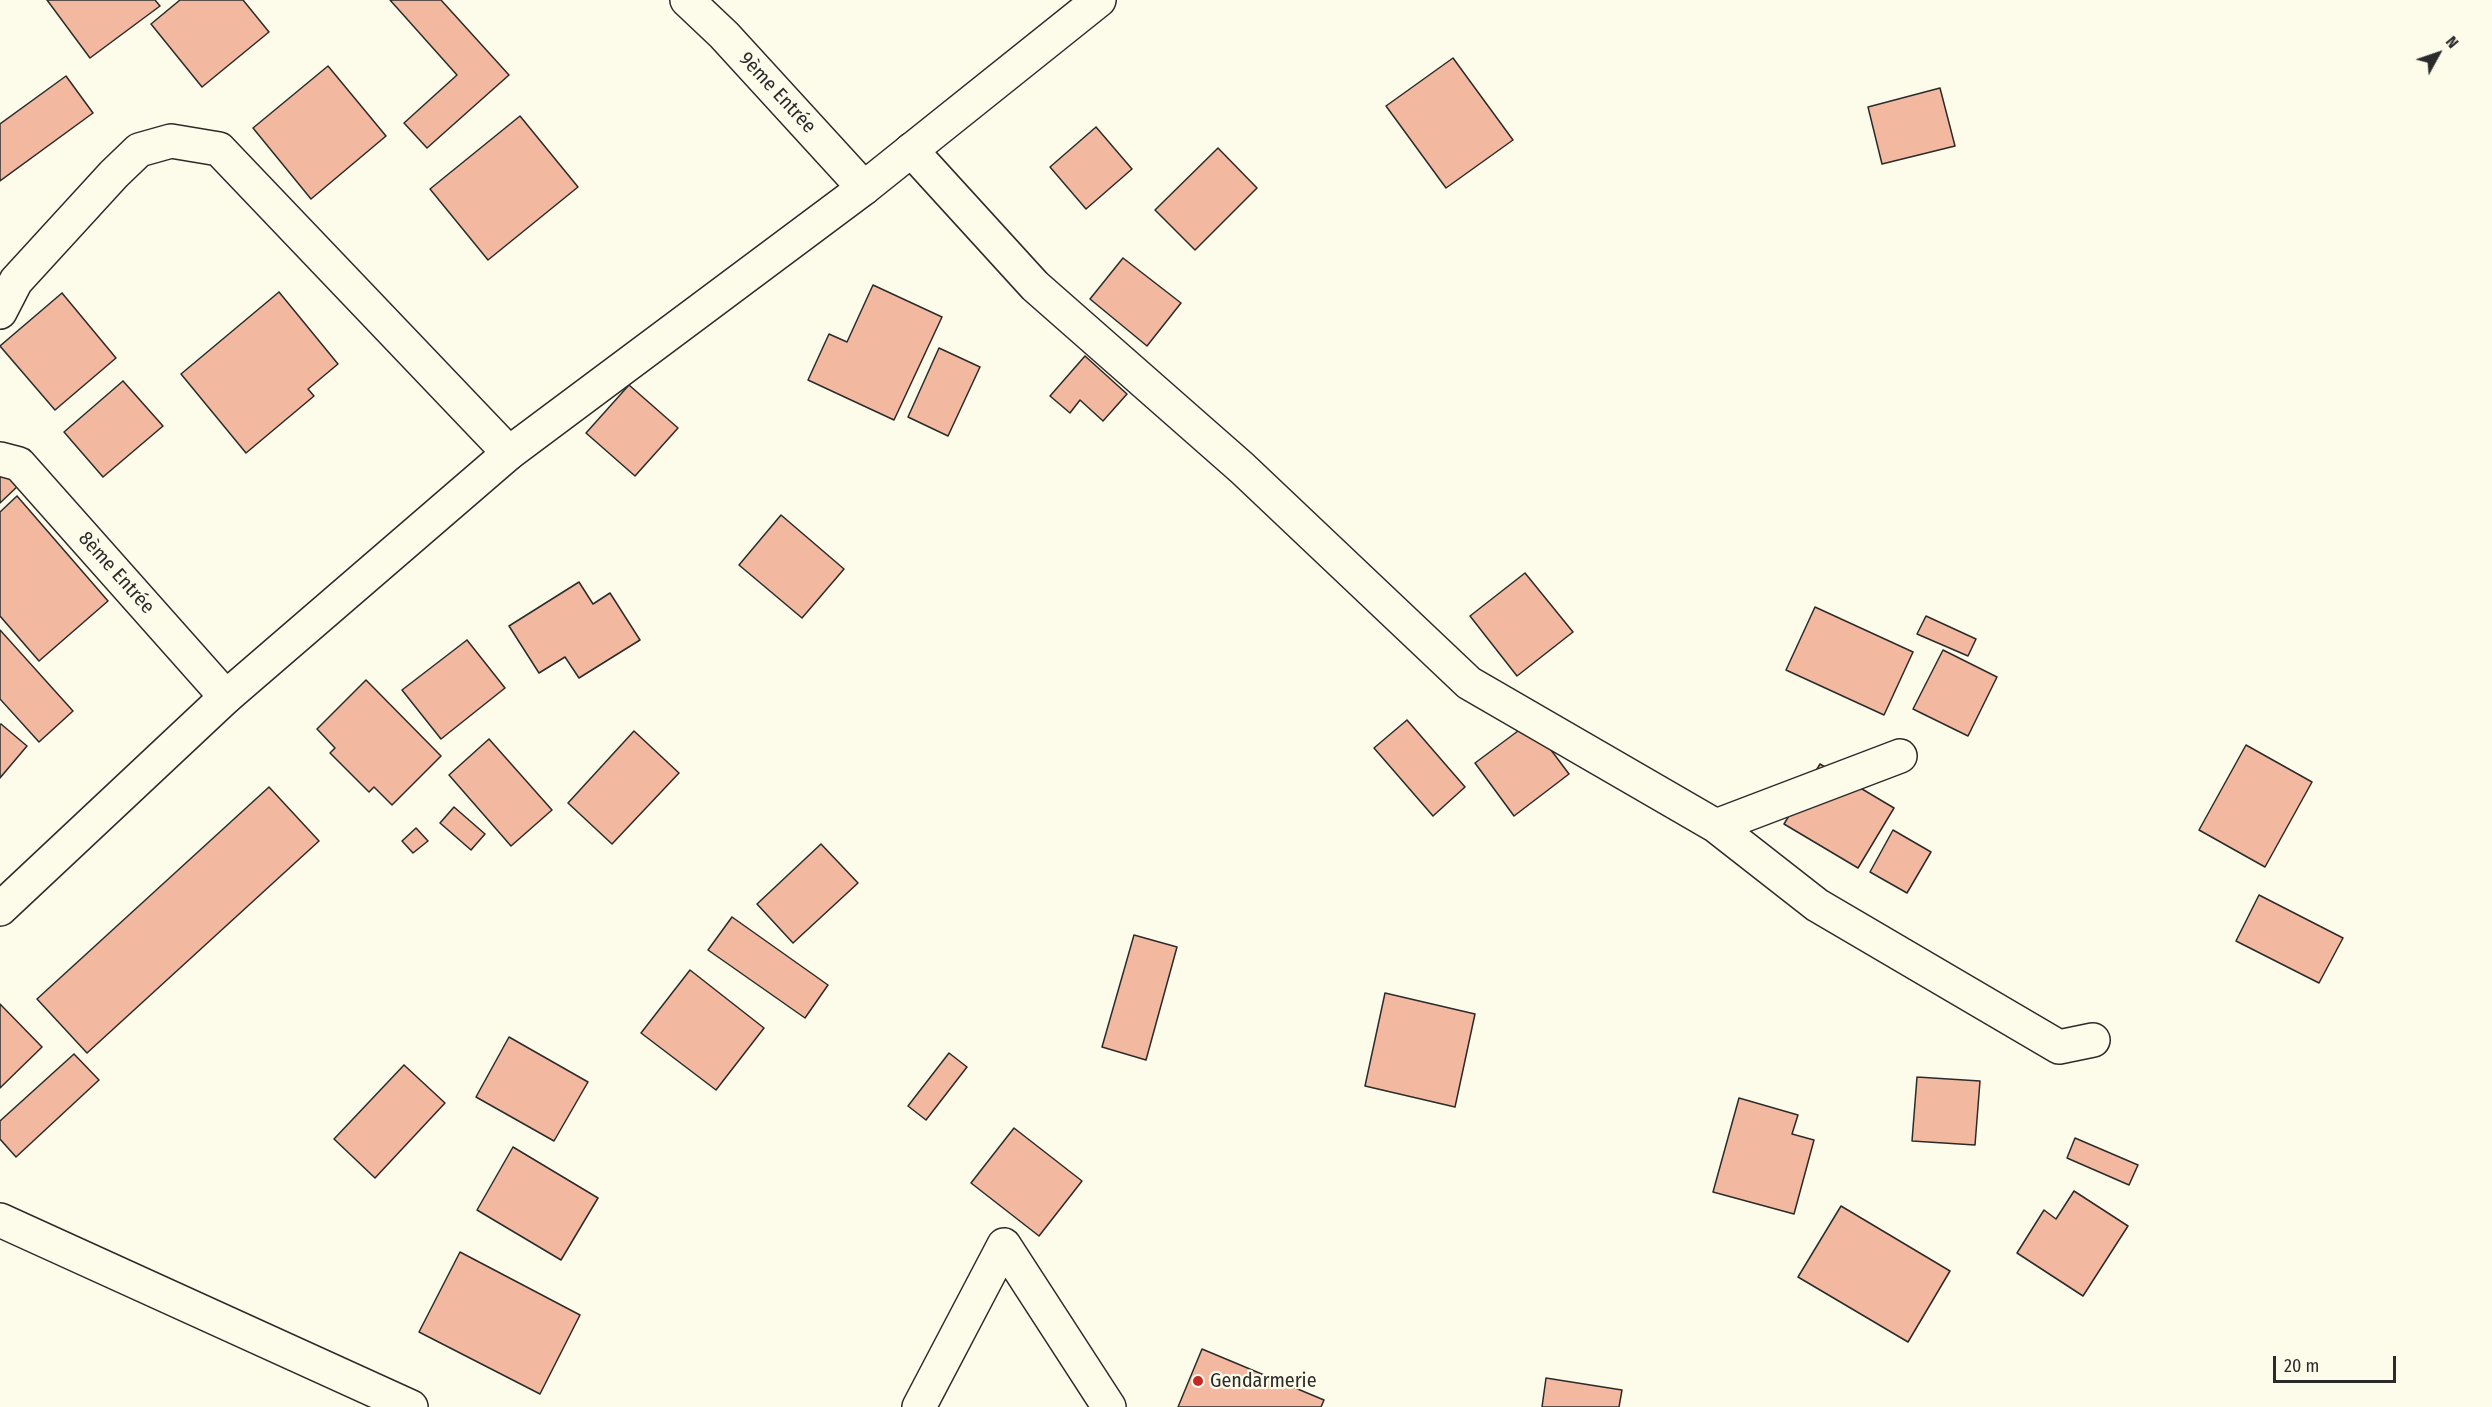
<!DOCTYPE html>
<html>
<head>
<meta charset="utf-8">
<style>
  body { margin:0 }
  #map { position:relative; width:2492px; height:1407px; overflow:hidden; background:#fdfbea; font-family:"Fira Sans Condensed",sans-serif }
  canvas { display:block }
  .north { position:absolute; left:2408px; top:24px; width:60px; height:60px; -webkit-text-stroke:4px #fdfbea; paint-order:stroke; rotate:50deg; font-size:16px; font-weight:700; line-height:24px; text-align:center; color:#2b2b2b }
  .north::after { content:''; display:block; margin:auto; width:21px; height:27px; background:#2b2b2b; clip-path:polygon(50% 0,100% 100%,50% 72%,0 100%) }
  .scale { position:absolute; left:2273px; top:1356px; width:123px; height:27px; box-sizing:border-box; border:3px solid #2b2b2b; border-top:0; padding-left:8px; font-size:18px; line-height:21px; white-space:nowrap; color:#2b2b2b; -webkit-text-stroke:4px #fdfbea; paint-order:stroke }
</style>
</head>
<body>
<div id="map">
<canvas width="2492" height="1407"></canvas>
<div class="north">N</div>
<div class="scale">20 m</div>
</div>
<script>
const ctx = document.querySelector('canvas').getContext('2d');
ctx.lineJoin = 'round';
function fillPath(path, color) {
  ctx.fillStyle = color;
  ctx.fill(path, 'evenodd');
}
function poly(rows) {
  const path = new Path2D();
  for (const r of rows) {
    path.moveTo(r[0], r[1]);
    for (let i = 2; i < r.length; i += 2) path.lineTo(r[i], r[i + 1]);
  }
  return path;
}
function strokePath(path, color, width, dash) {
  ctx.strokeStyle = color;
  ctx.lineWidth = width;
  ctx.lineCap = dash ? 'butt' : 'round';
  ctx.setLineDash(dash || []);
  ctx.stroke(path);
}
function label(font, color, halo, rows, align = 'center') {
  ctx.font = font + ' "Fira Sans Condensed",sans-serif';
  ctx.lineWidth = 4.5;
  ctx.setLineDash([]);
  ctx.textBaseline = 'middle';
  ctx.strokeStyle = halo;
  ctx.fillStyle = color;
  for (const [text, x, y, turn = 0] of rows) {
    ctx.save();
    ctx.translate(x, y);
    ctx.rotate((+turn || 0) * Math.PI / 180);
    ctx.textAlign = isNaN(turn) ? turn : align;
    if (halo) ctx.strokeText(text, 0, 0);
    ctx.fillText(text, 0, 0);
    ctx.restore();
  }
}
const building = poly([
  [47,0,155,0,160,6,90,58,47,0],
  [180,0,243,0,269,32,202,87,151,24,180,0],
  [390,0,441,0,509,75,427,148,404,123,457,75,390,0],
  [1453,58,1513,140,1446,188,1386,106,1453,58],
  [328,66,386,136,311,199,253,128,328,66],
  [66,76,93,113,0,181,0,124,66,76],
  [1940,88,1955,146,1882,164,1868,107,1940,88],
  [520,116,578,187,488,260,430,189,520,116],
  [1096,127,1132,169,1086,209,1050,167,1096,127],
  [1218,148,1257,188,1195,250,1155,210,1218,148],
  [1123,258,1181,303,1147,346,1090,299,1123,258],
  [873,285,942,317,894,420,808,380,829,334,847,342,873,285],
  [279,292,338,364,308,389,314,396,246,453,181,374,279,292],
  [62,293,116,358,55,410,0,346,62,293],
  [939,348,980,367,948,436,908,417,939,348],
  [1085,356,1127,394,1103,421,1080,400,1070,413,1050,396,1085,356],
  [123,381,163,426,103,477,64,432,123,381],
  [629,385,678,428,635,476,586,433,629,385],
  [0,469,20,484,0,503,0,469],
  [17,496,108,601,39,661,0,616,0,512,17,496],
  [781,515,844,569,802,618,739,565,781,515],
  [1525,573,1573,632,1517,676,1470,616,1525,573],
  [579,582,593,604,610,593,640,640,579,678,565,657,539,673,509,626,579,582],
  [1815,607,1913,652,1884,715,1786,670,1815,607],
  [1926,616,1976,639,1968,656,1917,634,1926,616],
  [0,630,73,711,39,742,0,699,0,630],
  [467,640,505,688,441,739,402,690,467,640],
  [1943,650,1997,677,1968,736,1913,709,1943,650],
  [366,680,441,756,392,805,374,787,369,792,330,753,335,748,317,729,366,680],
  [1407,720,1465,787,1433,816,1374,748,1407,720],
  [1530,722,1569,774,1514,816,1475,763,1530,722],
  [1,724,27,746,0,778,0,725,1,724],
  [634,731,679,773,612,844,568,803,634,731],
  [489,739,552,810,511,846,449,775,489,739],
  [2246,745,2312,782,2265,867,2199,830,2246,745],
  [1820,764,1894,808,1858,868,1784,824,1820,764],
  [269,787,319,841,87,1053,37,999,269,787],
  [454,807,485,834,471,850,440,823,454,807],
  [416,828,428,841,413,853,402,841,416,828],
  [1893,830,1931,852,1907,893,1870,872,1893,830],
  [821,844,858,883,793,943,757,904,821,844],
  [2259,895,2343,938,2319,983,2236,941,2259,895],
  [732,917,828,985,805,1018,708,950,732,917],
  [1134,935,1177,947,1146,1060,1102,1047,1134,935],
  [690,970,764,1028,716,1090,641,1033,690,970],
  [1385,993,1475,1014,1455,1107,1365,1086,1385,993],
  [0,1004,42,1047,0,1088,0,1004],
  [509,1037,588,1082,554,1141,476,1097,509,1037],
  [949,1053,967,1067,926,1120,908,1106,949,1053],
  [74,1054,99,1080,16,1157,0,1139,0,1121,74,1054],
  [404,1065,445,1103,375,1178,334,1139,404,1065],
  [1917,1077,1980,1081,1975,1145,1912,1141,1917,1077],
  [1739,1098,1798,1115,1792,1134,1814,1140,1794,1214,1713,1192,1739,1098],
  [1014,1128,1082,1181,1039,1236,971,1183,1014,1128],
  [2075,1138,2138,1165,2129,1185,2067,1158,2075,1138],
  [513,1147,598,1198,561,1260,477,1210,513,1147],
  [2074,1191,2128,1226,2083,1296,2017,1253,2044,1210,2056,1219,2074,1191],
  [1841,1206,1950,1271,1908,1342,1798,1277,1841,1206],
  [460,1252,580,1315,540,1394,419,1332,460,1252],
  [1202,1349,1324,1400,1321,1407,1178,1407,1202,1349],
  [1546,1378,1622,1390,1619,1407,1542,1407,1546,1378]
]);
fillPath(building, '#f2b8a0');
strokePath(building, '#2b2b2b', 1.5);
const minor = poly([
  [687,0,724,35,864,188],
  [911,150,1035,286,1242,468,1469,683,1716,826,1900,756],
  [0,312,16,281,114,174,139,150,171,141,219,149,509,453],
  [0,459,19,464,226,697],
  [1716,826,1817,905,2059,1047,2093,1040],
  [0,1220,411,1407],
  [919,1407,1004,1245,1109,1407]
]);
const primary = poly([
  [0,909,226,697,509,453,864,188,1099,0]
]);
strokePath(minor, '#2b2b2b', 36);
strokePath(primary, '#2b2b2b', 36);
strokePath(minor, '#fdfbea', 33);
strokePath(primary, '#fdfbea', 33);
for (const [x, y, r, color] of [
  [1198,1381,6,"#c62828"]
]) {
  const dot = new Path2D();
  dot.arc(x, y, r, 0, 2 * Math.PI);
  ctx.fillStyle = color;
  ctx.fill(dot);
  strokePath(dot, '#fdfbea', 2);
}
label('20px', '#2b2b2b', '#fdfbea', [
  ["9ème Entrée",777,93,47],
  ["8ème Entrée",116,573,48]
]);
label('20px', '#2b2b2b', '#fdfbea', [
  ["Gendarmerie",1210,1381]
], 'left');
</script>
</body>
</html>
